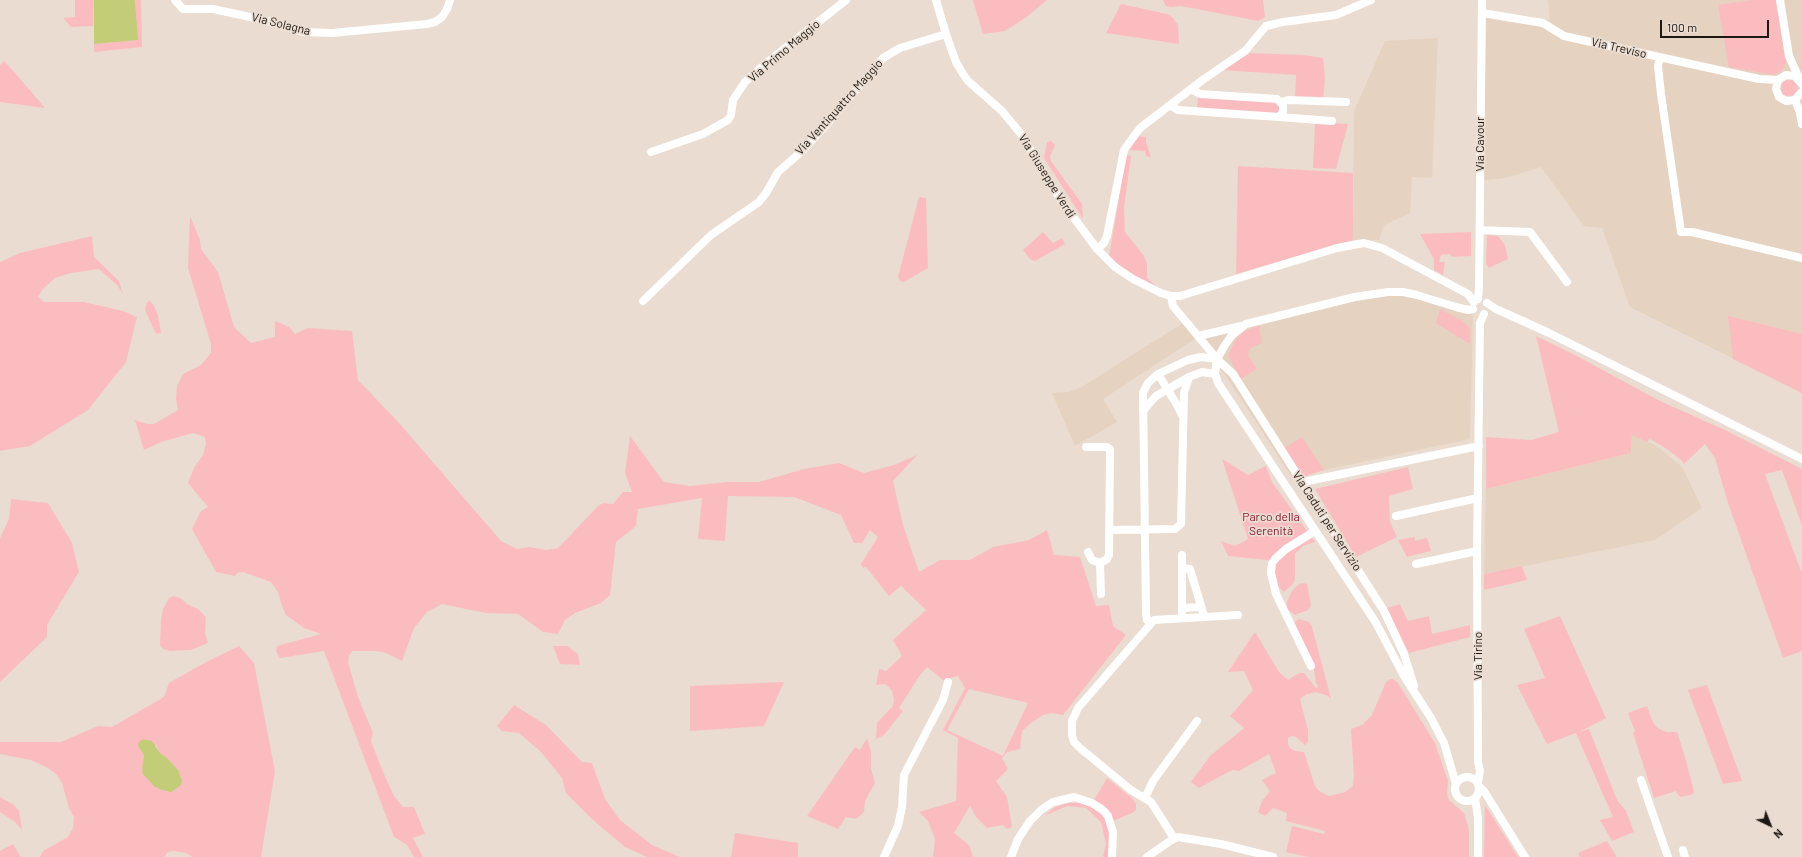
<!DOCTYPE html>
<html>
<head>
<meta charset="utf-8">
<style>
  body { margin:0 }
  #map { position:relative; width:1802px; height:857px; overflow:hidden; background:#eadcd0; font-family:Barlow,sans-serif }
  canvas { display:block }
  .north { position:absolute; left:1750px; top:805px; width:40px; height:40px; -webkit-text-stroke:3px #eadcd0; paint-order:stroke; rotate:137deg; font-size:11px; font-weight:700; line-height:16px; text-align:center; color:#1d1814 }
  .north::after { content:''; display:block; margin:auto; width:14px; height:18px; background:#1d1814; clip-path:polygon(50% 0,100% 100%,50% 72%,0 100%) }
  .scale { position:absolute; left:1660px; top:20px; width:109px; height:18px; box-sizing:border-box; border:2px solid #1d1814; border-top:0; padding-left:5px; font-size:12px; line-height:14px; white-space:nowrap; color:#1d1814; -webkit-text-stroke:3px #eadcd0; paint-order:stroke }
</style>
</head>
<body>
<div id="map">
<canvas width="1802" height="857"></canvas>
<div class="north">N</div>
<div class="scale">100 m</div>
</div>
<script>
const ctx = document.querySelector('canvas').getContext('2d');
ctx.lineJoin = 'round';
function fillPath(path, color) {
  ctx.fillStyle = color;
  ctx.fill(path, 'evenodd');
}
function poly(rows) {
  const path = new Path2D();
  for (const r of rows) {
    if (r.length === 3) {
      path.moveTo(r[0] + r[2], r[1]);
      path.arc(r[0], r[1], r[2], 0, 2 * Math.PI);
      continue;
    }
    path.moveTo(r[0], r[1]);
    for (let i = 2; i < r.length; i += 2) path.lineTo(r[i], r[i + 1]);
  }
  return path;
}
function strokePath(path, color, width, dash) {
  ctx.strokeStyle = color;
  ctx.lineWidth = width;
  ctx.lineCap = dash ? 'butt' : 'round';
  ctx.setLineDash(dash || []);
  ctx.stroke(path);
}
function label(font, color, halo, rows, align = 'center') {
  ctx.font = font + ' Barlow,sans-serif';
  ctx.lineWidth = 3.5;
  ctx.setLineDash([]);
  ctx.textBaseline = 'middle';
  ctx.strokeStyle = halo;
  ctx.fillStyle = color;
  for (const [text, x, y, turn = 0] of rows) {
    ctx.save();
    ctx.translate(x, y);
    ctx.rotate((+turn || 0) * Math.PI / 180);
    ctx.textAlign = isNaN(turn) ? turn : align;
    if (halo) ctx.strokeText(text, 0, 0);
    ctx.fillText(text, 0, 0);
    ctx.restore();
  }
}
fillPath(poly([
  [1548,0,1802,0,1802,393,1630,307,1602,228,1584,226,1541,167,1505,178,1484,180,1486,10,1550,20],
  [1438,38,1432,178,1412,177,1410,213,1384,225,1379,240,1353,240,1354,111,1385,41],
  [1390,288,1409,289,1433,295,1473,315,1470,439,1324,470,1293,479,1225,375,1196,338,1103,399,1117,422,1075,446,1052,393,1069,392,1080,388,1183,323,1192,333],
  [1632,434,1658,447,1682,467,1702,508,1655,540,1484,574,1486,489,1631,453]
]), '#e6d2c0');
fillPath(poly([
  [75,0,94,0,93,26,71,27,63,18,75,17],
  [135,0,141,0,142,47,94,52,94,44,137,40],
  [973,0,1047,0,1028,16,1005,31,983,34],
  [1163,0,1263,0,1265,17,1258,21,1181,6,1171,7,1166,6],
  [1751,0,1776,0,1786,63,1781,71,1774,75,1729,67,1718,5],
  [1121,4,1167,14,1172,17,1178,25,1179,44,1106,33],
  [1250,53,1303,55,1323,58,1325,77,1323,100,1295,98,1296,75,1222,70],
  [4,61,16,74,45,108,0,102,0,65],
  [1789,88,8],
  [1198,97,1274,101,1281,108,1277,114,1197,110],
  [1315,122,1348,124,1336,169,1313,168],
  [1138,136,1146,137,1146,142,1151,157,1146,156,1145,151,1128,150],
  [1051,141,1055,145,1050,156,1051,161,1082,204,1083,219,1044,158,1047,142],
  [1126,155,1131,156,1124,207,1125,232,1144,256,1147,264,1147,278,1155,285,1152,287,1141,282,1109,257],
  [1238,166,1353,173,1353,240,1236,274],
  [919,197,926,198,928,268,904,282,900,281,898,277],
  [190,216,200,240,201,249,218,272,234,327,251,343,275,337,275,321,289,327,295,334,308,328,352,331,358,380,400,424,501,541,517,549,529,547,546,550,558,548,598,506,603,503,613,504,623,492,632,492,625,473,630,436,664,482,690,486,727,482,759,482,804,469,839,463,864,473,894,465,917,455,893,481,903,525,919,572,940,560,970,560,993,547,1029,540,1047,530,1054,555,1080,557,1096,606,1109,605,1113,626,1126,635,1063,715,1051,713,1043,715,1031,723,1022,731,1020,749,1007,752,1002,758,1008,769,996,781,1007,797,1012,827,1007,829,1003,825,987,828,976,817,970,806,954,833,969,845,973,857,933,857,935,839,928,821,919,812,956,801,958,738,943,730,965,688,958,676,943,680,927,667,920,675,899,708,903,711,884,735,876,739,877,723,893,706,894,699,892,691,886,684,876,685,879,669,886,671,902,656,893,640,926,610,901,586,889,596,866,567,863,568,861,564,878,537,870,530,862,543,854,543,841,515,794,497,728,496,725,541,698,539,702,498,638,509,636,526,616,542,610,595,601,603,575,613,565,620,558,634,543,632,518,614,486,613,442,604,427,612,414,628,402,661,386,653,376,651,353,651,349,655,348,662,358,697,373,733,371,741,383,772,394,796,403,807,414,807,425,834,413,838,423,857,414,857,407,845,394,837,324,651,280,658,276,651,277,646,321,634,304,628,286,615,282,606,278,592,271,582,243,572,237,573,235,576,216,572,192,529,201,511,208,507,188,483,194,468,203,455,206,444,205,437,193,433,161,442,144,450,135,420,147,424,154,424,178,410,176,399,177,386,183,374,201,365,211,353,211,344,188,268],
  [969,689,1028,703,1003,756,947,730],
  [1043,232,1053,243,1062,238,1065,244,1035,261,1030,259,1023,250],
  [1471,232,1471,256,1452,257,1450,254,1441,255,1439,262,1445,262,1443,275,1434,270,1434,259,1420,234],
  [1487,235,1498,236,1505,245,1508,259,1489,268,1486,263],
  [92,236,94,257,119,281,123,294,117,285,99,269,71,273,55,278,43,289,38,297,44,302,84,302,123,311,137,317,126,362,88,410,30,446,0,451,0,262,20,253],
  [150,301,153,304,158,315,161,333,157,334,155,332,145,310,147,302],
  [1440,309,1461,320,1467,325,1470,329,1470,344,1436,323],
  [1728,316,1802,334,1802,393,1733,359],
  [1258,326,1261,328,1259,329,1262,343,1252,347,1249,350,1248,355,1257,369,1241,379,1228,355,1235,341,1243,332],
  [1536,336,1575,355,1660,401,1725,430,1802,469,1802,525,1782,470,1765,474,1801,571,1802,570,1802,651,1783,658,1728,503,1715,458,1705,444,1684,464,1681,460,1667,449,1650,439,1647,442,1632,435,1631,453,1486,489,1486,437,1531,440,1559,432],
  [1302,437,1324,470,1302,477,1283,449],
  [1222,459,1248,475,1266,466,1272,482,1315,542,1303,546,1295,554,1295,579,1293,584,1284,592,1277,585,1268,560,1228,556,1221,541,1235,546,1248,539],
  [1408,467,1413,489,1389,496,1390,522,1397,537,1356,557,1315,489],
  [11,499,48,503,72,543,79,572,47,625,47,637,0,682,0,538,9,519],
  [1415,537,1415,541,1427,538,1431,551,1407,557,1398,540],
  [1522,566,1527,580,1484,590,1484,574],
  [1302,583,1307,584,1311,605,1308,610,1295,615,1287,609,1287,603,1291,592,1298,585],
  [174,596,182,599,187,604,198,609,206,617,205,633,208,643,191,650,171,651,163,649,160,645,161,620,163,609,169,598],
  [1400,604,1408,621,1429,616,1432,634,1470,625,1470,637,1409,653,1387,608],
  [1560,616,1606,718,1579,732,1589,729,1617,800,1626,811,1634,832,1612,841,1600,820,1613,817,1576,733,1547,744,1517,685,1545,678,1524,629],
  [1299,619,1309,622,1312,627,1331,699,1328,696,1316,692,1307,694,1300,699,1308,730,1308,742,1305,745,1296,737,1292,736,1288,738,1288,744,1290,748,1295,751,1304,752,1315,786,1319,791,1329,796,1345,792,1353,786,1354,776,1351,729,1362,725,1372,715,1386,682,1390,679,1393,679,1398,683,1435,743,1448,781,1447,794,1449,800,1464,813,1469,830,1469,857,1308,857,1286,852,1292,826,1324,834,1325,831,1286,821,1287,813,1273,808,1265,816,1258,812,1262,801,1270,791,1262,780,1276,773,1269,754,1239,771,1232,770,1199,788,1191,782,1210,756,1244,728,1230,716,1253,690,1244,671,1228,672,1255,632,1279,672,1288,680,1299,673,1304,673,1316,688,1318,687,1316,683,1314,670,1301,643,1294,623],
  [239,646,254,663,275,771,261,857,192,857,186,853,174,851,168,852,164,857,40,857,43,851,68,837,73,828,74,817,69,808,62,783,56,774,48,768,31,760,0,754,0,742,61,742,98,726,112,727,164,697,169,683,208,661],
  [156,745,160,753,167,758,178,770,182,780,143,764,144,755,138,746],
  [553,646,567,646,578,654,580,665,560,664],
  [784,682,764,726,690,731,690,686],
  [1707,685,1742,781,1723,784,1688,690],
  [514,705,546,725,582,762,592,763,605,799,620,820,652,845,680,857,647,857,625,847,592,819,566,793,562,778,540,751,519,733,502,731,497,726],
  [1647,706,1653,723,1658,728,1666,732,1677,732,1685,757,1694,791,1693,794,1681,797,1678,795,1676,791,1654,798,1633,733,1635,731,1628,713],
  [867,738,871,751,871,769,875,783,865,801,864,812,856,819,846,817,838,829,807,816,855,747,860,750],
  [1107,778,1133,799,1136,804,1136,810,1132,813,1113,821,1108,811,1103,804,1094,800],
  [0,797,14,805,19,811,22,830,15,822,0,812],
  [1068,803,1081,803,1092,807,1102,815,1108,822,1111,834,1109,857,1103,857,1106,844,1101,822,1086,808,1067,806,1044,816,1055,807],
  [1485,805,1518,857,1484,857],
  [735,833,798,843,798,857,731,857],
  [1607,841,1617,857,1580,857,1578,853],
  [13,844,21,857,0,857,0,851]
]), '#fbbcc0');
fillPath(poly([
  [94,0,135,0,138,40,94,44],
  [143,739,152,741,160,753,167,758,178,770,182,780,181,785,177,788,171,792,162,790,155,787,143,774,142,769,144,755,138,746,139,742]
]), '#c3cd77');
strokePath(poly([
  [175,0,183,9,213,9,264,20,303,32,332,33,427,24,435,22,442,17,447,9,450,0],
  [936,0,946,34,956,62,963,74,968,81,1002,111,1021,134,1060,199,1097,249,1115,267,1133,279,1161,293,1171,296,1180,296,1337,248,1364,243,1382,248,1468,294,1474,302],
  [1780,0,1789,56,1799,78],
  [1482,13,1543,23,1564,36,1759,79,1778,80],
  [1660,57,1658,66,1661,94,1681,232,1692,232,1802,258],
  [1802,84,1795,76,1786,75,1778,80,1776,89,1779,97,1786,101,1795,100,1802,92],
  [1795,100,1800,113,1802,124],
  [1281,102,1288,100,1346,102],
  [1170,105,1178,110,1279,117,1283,112,1283,105,1277,99,1200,94,1191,89],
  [1279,117,1332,121],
  [651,152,703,134,728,120,731,115,733,100,745,82,764,65,846,0],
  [1480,230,1530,232,1567,282],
  [1097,249,1104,243,1107,236,1124,150,1140,128,1204,79,1245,51,1266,26,1283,22,1336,15,1371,0],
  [1171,296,1173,306,1217,359,1233,374,1384,611,1404,654,1414,686],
  [1478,299,1479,288,1482,0],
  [643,301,711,235,759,202,766,193,778,172,802,151,827,124,883,58,900,48,946,34],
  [1487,303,1496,309,1547,332,1802,459],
  [1198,336,1241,326],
  [1158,374,1177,405,1183,417],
  [1143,411,1156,396,1189,377,1202,372,1215,374],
  [1086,447,1107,447,1110,449,1109,555,1107,559,1100,563,1092,560,1088,552],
  [1303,482,1479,446],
  [1396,516,1478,498],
  [1110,530,1175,529,1181,524,1184,393,1189,377],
  [1100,563,1101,594],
  [1416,564,1477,551],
  [1182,568,1190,569,1204,616],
  [1182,608,1201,607],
  [1182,617,1182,555],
  [1150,623,1147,620,1146,613,1143,393,1148,383,1158,374,1188,360,1201,357,1217,359],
  [1311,666,1276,594,1271,573,1272,563,1276,558,1286,549,1315,531],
  [1467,789,12],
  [1641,780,1668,857],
  [1478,782,1480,771,1478,762,1477,551,1480,323,1484,314],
  [1456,784,1444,743,1431,718,1404,676,1376,623,1218,383,1215,374,1217,359,1225,345,1232,335,1246,324,1355,297,1388,292,1403,292,1417,295,1456,307,1468,310,1473,309],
  [1479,786,1484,791,1525,857],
  [1145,798,1153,781,1197,721],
  [1475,798,1478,818,1478,857],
  [1174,838,1151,802,1131,790,1080,748,1074,742,1072,735,1072,721,1078,708,1154,620,1238,615],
  [1683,850,1685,857],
  [884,857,898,826,902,807,904,775,943,700,948,682],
  [1011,857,1018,839,1030,821,1041,810,1053,802,1074,797,1092,803,1104,811,1108,816,1113,832,1112,857],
  [1147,857,1170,841,1178,837,1221,844,1273,857]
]), '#fff', 8);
label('12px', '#1d1814', '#eadcd0', [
  ["Via Solagna",281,24,14],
  ["Via Treviso",1619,48,13],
  ["Via Primo Maggio",784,51,-40],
  ["Via Ventiquattro Maggio",839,107,-48],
  ["Via Cavour",1480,144,-90],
  ["Via Giuseppe Verdi",1047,176,58],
  ["Via Caduti per Servizio",1327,521,57],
  ["Via Tirino",1478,656,-90]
]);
label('12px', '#841a31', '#eadcd0', [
  ["Parco della",1271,517],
  ["Serenità",1271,531]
]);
</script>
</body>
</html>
